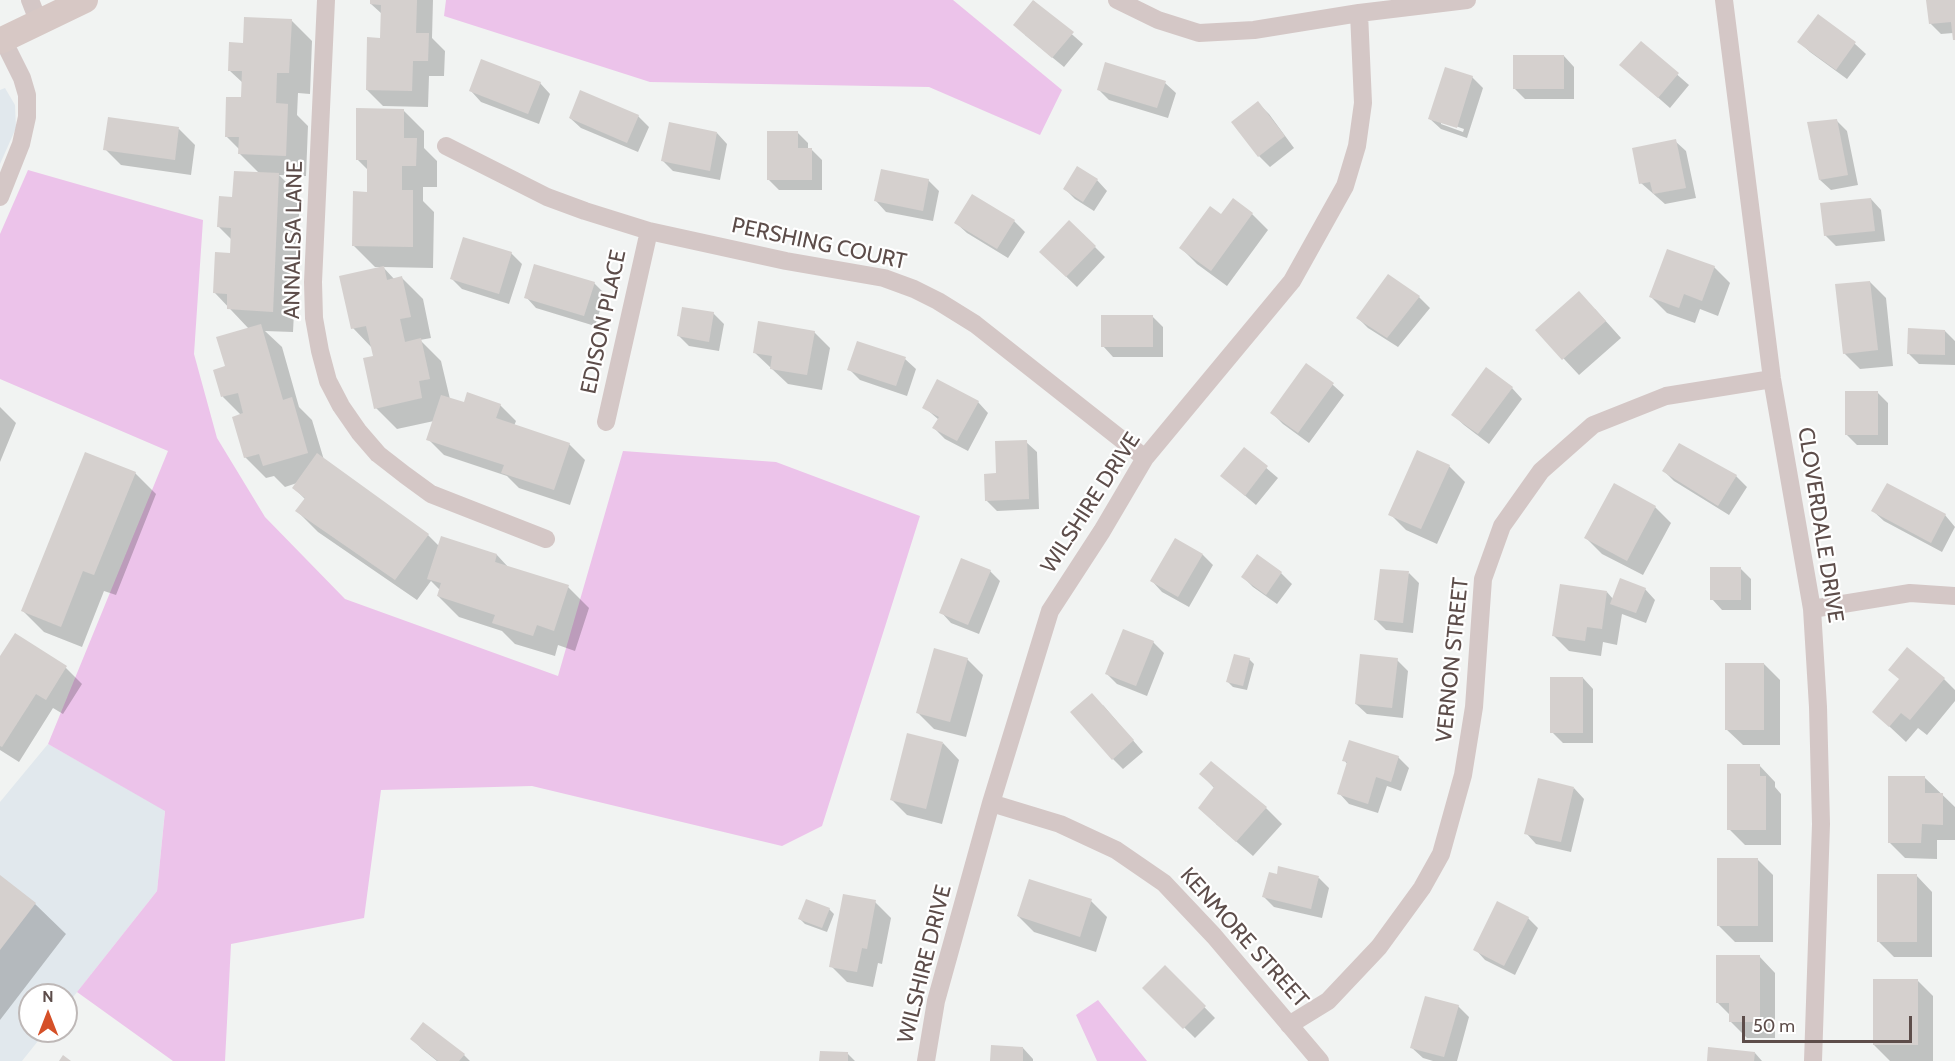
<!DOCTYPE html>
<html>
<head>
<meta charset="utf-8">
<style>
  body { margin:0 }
  #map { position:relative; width:1955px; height:1061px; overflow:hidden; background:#f1f3f2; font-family:Cabin,sans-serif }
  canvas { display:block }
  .north { position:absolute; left:18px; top:983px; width:60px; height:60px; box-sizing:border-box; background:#fff; border:2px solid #beb8b7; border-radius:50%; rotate:0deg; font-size:16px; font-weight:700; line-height:24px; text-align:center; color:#5d4d4a }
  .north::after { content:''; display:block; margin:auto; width:21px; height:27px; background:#d55028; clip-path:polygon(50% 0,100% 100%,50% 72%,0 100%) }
  .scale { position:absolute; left:1742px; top:1016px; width:170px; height:27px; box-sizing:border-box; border:3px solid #5d4d4a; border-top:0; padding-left:8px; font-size:18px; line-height:21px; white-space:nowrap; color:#5d4d4a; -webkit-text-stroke:4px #fff; paint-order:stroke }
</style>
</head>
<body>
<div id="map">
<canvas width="1955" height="1061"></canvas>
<div class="north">N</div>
<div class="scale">50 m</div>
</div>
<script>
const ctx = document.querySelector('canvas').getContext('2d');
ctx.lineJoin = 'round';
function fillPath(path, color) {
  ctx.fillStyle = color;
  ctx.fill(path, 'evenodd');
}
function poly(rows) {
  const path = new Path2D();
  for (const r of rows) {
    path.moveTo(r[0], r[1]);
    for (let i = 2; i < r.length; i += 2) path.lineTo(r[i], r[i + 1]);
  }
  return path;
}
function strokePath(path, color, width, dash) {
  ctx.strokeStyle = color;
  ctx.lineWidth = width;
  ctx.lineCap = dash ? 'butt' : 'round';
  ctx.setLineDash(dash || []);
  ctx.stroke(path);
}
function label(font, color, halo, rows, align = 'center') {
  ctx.font = font + ' Cabin,sans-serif';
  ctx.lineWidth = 4.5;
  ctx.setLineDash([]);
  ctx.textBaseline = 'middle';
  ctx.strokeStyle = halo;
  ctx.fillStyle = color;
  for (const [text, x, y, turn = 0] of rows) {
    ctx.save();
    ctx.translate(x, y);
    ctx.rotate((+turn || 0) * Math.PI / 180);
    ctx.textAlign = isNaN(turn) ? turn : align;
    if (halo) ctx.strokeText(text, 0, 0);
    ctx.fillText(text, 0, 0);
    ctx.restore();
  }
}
fillPath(poly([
  [5,88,15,105,16,128,0,164,0,90],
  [48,744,165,810,157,891,66,1006,66,995,30,995,30,1031,46,1031,22,1061,0,1061,0,802]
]), '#e1e8ed');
fillPath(poly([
  [446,0,953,0,1062,90,1040,135,929,87,650,82,444,16],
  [28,170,203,220,194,354,217,438,265,517,345,599,558,676,623,451,776,462,920,516,822,826,782,846,532,786,381,790,364,918,231,944,225,1061,173,1061,77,992,157,891,165,811,48,744,168,451,0,379,0,234],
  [1098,1000,1147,1061,1097,1061,1076,1015]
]), '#ecc3ea');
fillPath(poly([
  [372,0,433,0,432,38,445,51,444,76,429,76,428,107,383,106,367,90,381,39,382,14,371,4],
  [1928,0,1955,0,1955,40,1953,33,1941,34,1930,23],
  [1034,1,1083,44,1064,67,1025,35],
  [1818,16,1855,44,1866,54,1847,79,1810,52,1799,42],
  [291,20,312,41,310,94,298,93,297,115,308,126,306,176,279,175,300,196,293,332,265,331,282,347,299,407,312,420,324,460,428,535,439,546,497,555,509,568,568,587,589,608,575,651,558,645,555,656,515,644,502,631,459,617,438,596,440,590,431,581,417,600,318,532,297,511,306,500,294,488,297,483,285,487,274,476,266,478,245,457,241,415,223,397,227,368,249,329,215,293,232,255,232,240,219,227,234,199,260,174,239,153,240,150,226,136,242,99,243,83,230,71,245,44],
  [1641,43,1689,85,1670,108,1621,65],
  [1564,56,1574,67,1574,99,1525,99,1514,88],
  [1472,77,1483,88,1467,138,1441,129,1430,119],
  [1441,121,1464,129,1463,132,1441,124],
  [540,83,550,94,539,124,481,102,471,91],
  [1165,83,1176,93,1168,118,1109,100,1098,89],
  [1258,103,1269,114,1294,148,1270,167,1259,156,1233,122],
  [403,110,424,131,424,148,437,161,437,187,423,187,423,201,434,212,433,268,383,267,395,280,402,278,423,299,431,338,420,340,441,361,450,399,465,404,500,405,516,421,514,426,569,444,585,460,570,505,519,488,507,476,444,455,428,439,434,421,397,429,376,408,375,357,373,349,353,328,382,267,375,267,354,246,368,193,368,170,357,159],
  [638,116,649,127,638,152,581,128,570,118],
  [1836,120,1847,131,1858,185,1831,190,1820,180],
  [179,129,195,145,191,175,121,165,105,149],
  [797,132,808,143,808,149,811,149,822,160,822,190,779,190,768,179],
  [717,133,727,144,720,180,673,171,663,161],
  [1675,141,1686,151,1696,198,1665,204,1641,183],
  [928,180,939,191,933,221,886,212,876,201],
  [1097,180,1107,191,1094,211,1075,199,1064,188],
  [1871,199,1881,210,1885,241,1836,246,1825,235],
  [1252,214,1268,230,1227,286,1197,264,1181,248,1221,216],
  [1014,221,1025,232,1008,258,967,233,956,223],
  [1095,247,1105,257,1077,287,1051,262],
  [511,253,522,264,509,304,462,289,452,279],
  [1714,267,1730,283,1718,316,1700,309,1695,323,1667,313,1651,297],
  [1389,276,1419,297,1430,308,1398,347,1368,328,1358,318],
  [1870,282,1886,298,1893,366,1860,369,1844,353],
  [594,283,605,294,595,326,536,308,526,297],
  [1595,309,1621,338,1579,375,1537,330],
  [713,313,724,324,719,351,689,346,679,336],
  [1152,316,1163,327,1163,357,1113,357,1103,346],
  [1945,331,1955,341,1955,365,1919,364,1908,353],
  [814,332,830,348,822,390,788,384,754,352],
  [905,359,916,369,907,396,860,380,849,369],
  [1307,366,1333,385,1344,395,1309,443,1283,424,1272,413],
  [1512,388,1522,399,1489,444,1464,425,1453,415],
  [1877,392,1888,403,1888,445,1857,445,1846,434],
  [978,402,988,413,968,451,945,439,934,428,939,420,924,407],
  [0,407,16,423,0,462],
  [1026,442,1037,452,1039,509,997,511,986,500,997,475],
  [1244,449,1278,478,1256,505,1222,476],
  [1449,466,1465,482,1437,544,1406,530,1390,514],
  [1664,471,1736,476,1747,487,1729,515,1674,481],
  [135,473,156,494,116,595,104,591,82,647,44,632,23,611],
  [1655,507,1671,523,1643,575,1602,554,1586,538],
  [1873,511,1945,515,1955,527,1942,552,1884,521],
  [1176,540,1203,555,1213,565,1189,607,1162,592,1152,581],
  [1258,556,1281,573,1292,584,1277,604,1253,587,1243,577],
  [1740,568,1751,579,1751,610,1722,610,1712,599],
  [990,571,1000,581,979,634,951,623,941,612],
  [1409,573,1419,583,1413,633,1386,630,1376,620],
  [1645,589,1655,600,1646,623,1622,614,1617,645,1603,642,1601,656,1569,651,1553,635,1607,592,1613,599],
  [15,635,66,668,82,684,63,714,53,708,19,762,0,750,0,659],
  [1153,642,1164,653,1147,696,1117,684,1107,674],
  [967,659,983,675,966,737,934,729,918,713],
  [1249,659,1254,664,1247,690,1233,687,1228,682],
  [1397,660,1408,671,1403,718,1367,714,1356,704],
  [1764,664,1780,680,1780,745,1743,745,1726,729],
  [1583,678,1593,689,1593,743,1563,743,1552,732],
  [1944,679,1955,690,1955,701,1927,735,1918,728,1906,742,1874,712],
  [1103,705,1143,752,1123,769,1113,759],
  [943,743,959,760,942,824,907,815,891,799],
  [1398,757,1409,768,1401,791,1387,786,1378,813,1349,804,1339,793,1348,765,1344,760],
  [1759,765,1775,782,1775,787,1781,794,1781,845,1745,845,1729,829],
  [1201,774,1266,808,1282,824,1253,856,1216,824,1215,789],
  [1925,778,1955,807,1955,840,1937,840,1937,859,1905,858,1889,842],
  [1574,788,1584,799,1571,852,1536,844,1526,833],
  [1757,859,1773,875,1773,942,1735,942,1719,926],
  [1916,875,1932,892,1932,957,1894,957,1878,941],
  [0,877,35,904,66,934,0,1020],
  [1319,878,1329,888,1322,918,1274,907,1264,897],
  [1091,901,1107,917,1096,952,1034,932,1018,916],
  [875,902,891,918,882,964,878,963,873,987,847,982,831,966],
  [829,909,834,914,827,932,805,924,800,919],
  [1528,918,1538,928,1515,975,1485,960,1475,949],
  [1759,956,1775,973,1775,1038,1747,1038,1730,1021,1730,1015,1718,1003],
  [1165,967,1215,1018,1195,1038,1144,988],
  [1917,980,1933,996,1933,1061,1890,1061,1874,1045],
  [1458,1006,1469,1017,1457,1061,1433,1061,1423,1058,1412,1048],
  [424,1024,464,1055,470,1061,437,1061,422,1049,412,1039],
  [1023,1048,1033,1059,1033,1061,991,1061],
  [1755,1053,1762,1061,1709,1061],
  [848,1054,855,1061,821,1061]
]), '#0003');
fillPath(poly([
  [370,0,417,0,416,33,429,33,428,61,413,61,412,91,366,90,367,37,380,38,381,5,370,4],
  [1033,0,1074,32,1052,58,1013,25],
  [1926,0,1955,0,1955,40,1953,40,1951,22,1929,24],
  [1818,14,1856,42,1836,70,1797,42],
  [244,17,292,19,289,73,277,73,276,103,288,104,286,156,238,154,239,137,225,137,226,97,241,97,242,71,228,71,229,42,243,43],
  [1641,41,1679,73,1658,98,1619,65],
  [1513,55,1564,55,1564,89,1513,89],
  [481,59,541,82,528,114,469,91],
  [1105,62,1166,81,1157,108,1097,90],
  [1445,67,1473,76,1457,128,1428,119],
  [580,90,639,115,627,143,569,118],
  [1258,101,1285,136,1258,157,1231,122],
  [356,108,404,109,404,138,417,138,416,166,402,166,402,190,413,190,413,247,352,246,353,191,367,192,367,160,356,160],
  [108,117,179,127,175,160,103,150],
  [1837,119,1848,175,1819,180,1807,122],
  [669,122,717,132,710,171,661,161],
  [767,131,798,131,798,148,812,148,812,180,767,180],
  [1676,139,1686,188,1653,194,1650,182,1639,184,1632,148],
  [1077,166,1098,179,1083,202,1063,189],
  [881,169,929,179,923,211,874,201],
  [234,171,279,173,273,312,227,309,227,294,213,293,215,252,230,253,231,228,217,227,219,196,232,197],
  [972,194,1015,220,997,249,954,223],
  [1233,198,1253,213,1211,271,1179,248,1210,206,1221,214],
  [1871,198,1875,231,1824,236,1820,203],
  [1069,220,1096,246,1066,277,1039,252],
  [463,237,512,252,499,294,450,279],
  [1667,249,1715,266,1702,301,1684,294,1679,308,1649,297],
  [534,264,595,282,584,316,524,298],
  [384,266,387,280,402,276,411,317,400,319,405,342,421,338,430,379,419,381,422,398,374,409,363,358,373,356,366,326,351,329,339,276],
  [1388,274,1420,296,1387,338,1356,318],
  [1870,281,1878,350,1843,354,1835,284],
  [1579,291,1606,321,1562,360,1535,330],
  [682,307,714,312,709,342,677,336],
  [1101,315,1153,315,1153,347,1101,347],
  [758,321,815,331,807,375,770,369,772,356,753,353],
  [261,324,283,400,292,397,308,453,263,466,259,454,244,458,232,417,243,413,238,393,221,397,213,370,225,366,216,337],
  [1908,328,1945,330,1945,355,1907,354],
  [857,341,906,357,896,386,847,370],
  [1306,363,1334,383,1298,433,1270,413],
  [1486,367,1513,387,1478,434,1451,415],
  [937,379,979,401,957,441,932,428,939,417,922,408],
  [1845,391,1878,391,1878,435,1845,435],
  [467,392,501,404,496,418,570,443,554,490,501,473,504,465,426,440,441,395,464,402],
  [1027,440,1029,499,985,501,984,474,996,473,995,441],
  [1679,443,1737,475,1718,506,1662,471],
  [1244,447,1268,466,1245,496,1220,476],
  [1417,450,1450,465,1421,529,1388,515],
  [85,452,136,472,94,575,83,571,61,627,21,611],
  [317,453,429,534,395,580,295,511,305,498,292,488],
  [1614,483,1656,506,1627,561,1584,538],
  [1887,483,1946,514,1931,543,1871,511],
  [441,536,497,554,495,562,569,585,554,631,537,625,533,636,492,623,495,615,437,596,441,583,427,579],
  [1175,538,1203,554,1178,597,1150,581],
  [1257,554,1282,572,1266,595,1241,577],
  [961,558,991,570,968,625,939,613],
  [1710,567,1741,567,1741,600,1710,600],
  [1380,569,1409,571,1403,623,1374,620],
  [1620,578,1646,588,1636,613,1610,604],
  [1560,584,1607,591,1602,629,1587,627,1585,641,1552,636],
  [1123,629,1154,641,1136,686,1105,674],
  [15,633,67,666,46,700,36,694,2,747,0,746,0,656],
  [1907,647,1945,678,1910,720,1901,713,1889,727,1872,712,1899,679,1888,670],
  [934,648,968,658,950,722,916,713],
  [1234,654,1250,658,1243,686,1226,682],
  [1360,654,1398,658,1392,708,1355,704],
  [1725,663,1764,663,1764,730,1725,730],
  [1550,677,1583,677,1583,733,1550,733],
  [1092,693,1134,740,1112,760,1070,712],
  [907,733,943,742,926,809,890,800],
  [1349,740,1399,756,1391,782,1376,777,1368,804,1337,794,1347,762,1342,761],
  [1211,761,1267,807,1236,842,1198,808,1214,787,1199,774],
  [1727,764,1760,764,1760,776,1766,776,1766,830,1727,830],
  [1888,776,1925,776,1925,793,1943,793,1943,825,1922,824,1921,843,1888,843],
  [1538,778,1574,787,1561,842,1524,834],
  [1717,858,1758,858,1758,926,1717,926],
  [1278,866,1319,876,1311,909,1262,897,1269,872,1277,874],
  [1877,874,1917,874,1917,942,1877,942],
  [0,875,36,903,0,950],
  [1029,879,1092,899,1080,937,1017,916],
  [843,894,876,900,867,949,862,948,857,972,829,967],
  [806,899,830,908,822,928,798,919],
  [1497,901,1529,917,1504,966,1473,950],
  [1716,955,1760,955,1760,1022,1729,1022,1729,1003,1716,1003],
  [1165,965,1206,1006,1183,1029,1142,988],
  [1873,979,1918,979,1918,1045,1873,1045],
  [1425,996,1459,1005,1444,1057,1410,1048],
  [423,1022,465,1054,459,1061,438,1061,410,1039],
  [991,1045,1023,1047,1023,1061,990,1061],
  [1708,1047,1755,1052,1754,1061,1707,1061],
  [820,1051,848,1052,848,1061,819,1061],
  [63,1055,71,1061,59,1061]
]), '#d5d0ce');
strokePath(poly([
  [30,0,39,23],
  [326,0,313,282,314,318,320,351,328,381,341,406,359,432,378,454,405,475,431,494,546,539],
  [1117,0,1158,20,1199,33,1254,30,1359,13,1467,0],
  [1724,0,1772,379,1812,609,1818,707,1821,824,1813,1061],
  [446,146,547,197,585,211,649,231,786,261,884,278,914,289,938,301,975,324,1145,458],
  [0,197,21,144,27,117,27,95,22,78,3,40],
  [606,422,649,231],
  [1812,609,1910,593,1955,596],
  [991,803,1060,824,1116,850,1164,883,1214,936,1320,1061],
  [1289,1025,1328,1001,1379,947,1422,888,1441,854,1463,775,1474,707,1483,579,1502,526,1541,471,1593,425,1666,396,1772,379],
  [926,1061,936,1001,991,803,1050,611,1102,531,1145,458,1292,281,1345,186,1357,146,1363,103,1359,13]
]), '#d4c7c6', 18);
strokePath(poly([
  [0,41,85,0]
]), '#d7c8c5', 26);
label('22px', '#5d4d4a', '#fff', [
  ["ANNALISA LANE",294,240,-89],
  ["PERSHING COURT",819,244,12],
  ["EDISON PLACE",604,322,-78],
  ["WILSHIRE DRIVE",1091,503,-57],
  ["CLOVERDALE DRIVE",1820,525,81],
  ["VERNON STREET",1453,660,-84],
  ["KENMORE STREET",1244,938,48],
  ["WILSHIRE DRIVE",925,964,-76]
]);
</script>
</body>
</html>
